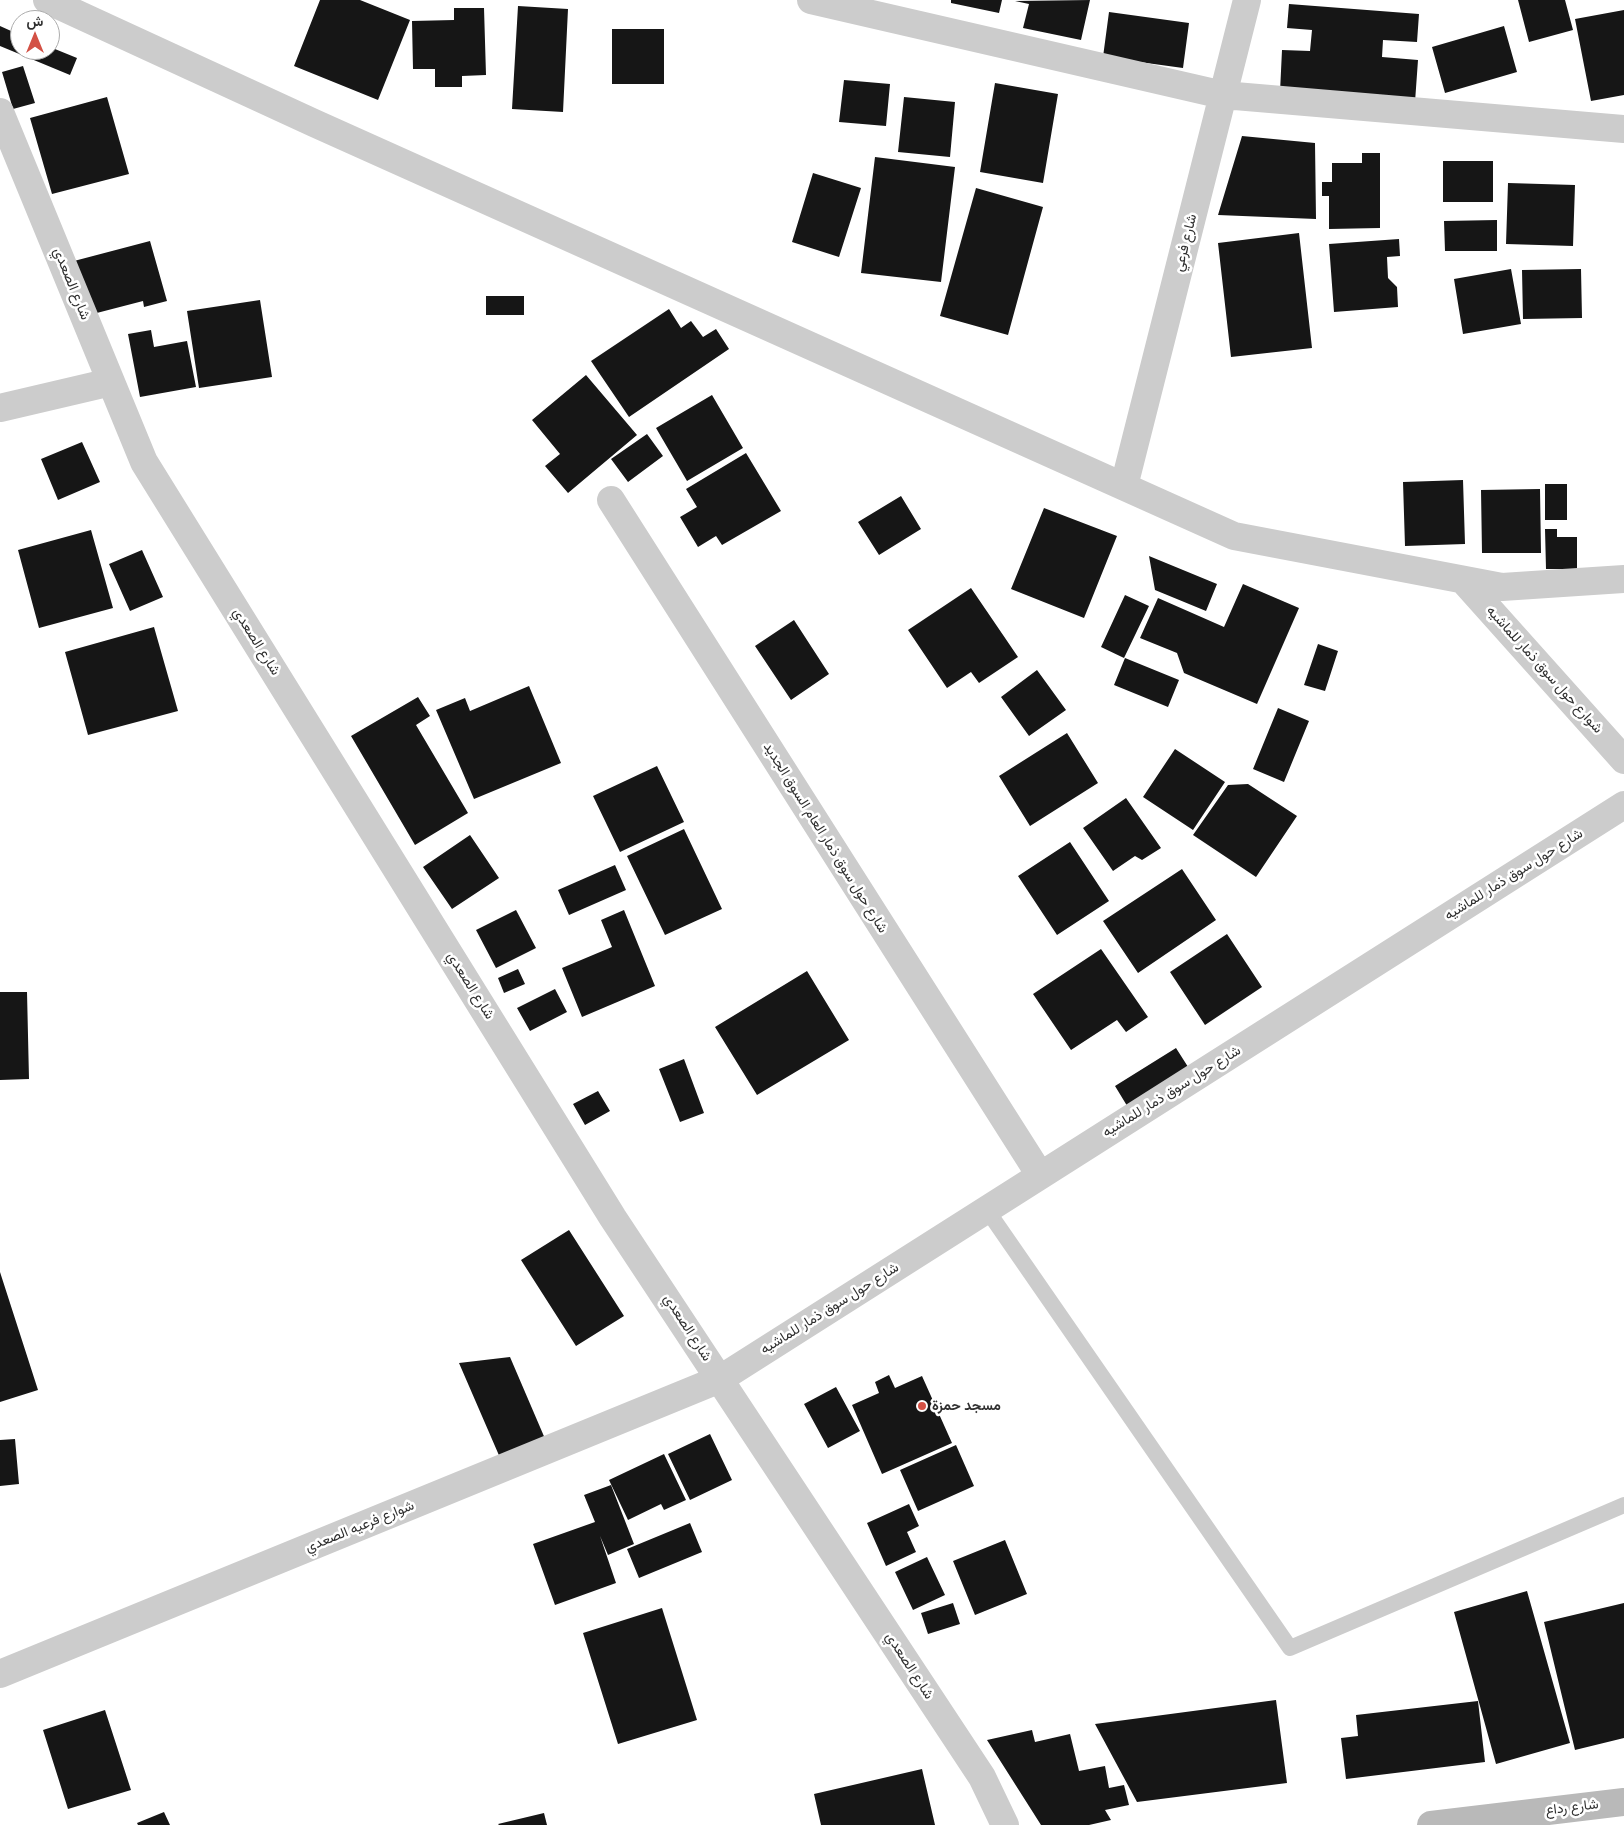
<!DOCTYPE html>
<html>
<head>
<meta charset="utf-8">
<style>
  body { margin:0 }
  #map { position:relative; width:1624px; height:1825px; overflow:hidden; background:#fff; font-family:Roboto,Vazirmatn,sans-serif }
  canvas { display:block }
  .north { position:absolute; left:10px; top:10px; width:50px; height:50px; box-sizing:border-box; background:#fff; border:1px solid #acacac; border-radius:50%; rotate:0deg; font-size:14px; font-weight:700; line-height:20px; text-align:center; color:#2f2f2f }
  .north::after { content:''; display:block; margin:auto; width:18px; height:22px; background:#d35145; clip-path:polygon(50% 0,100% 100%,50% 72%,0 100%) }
</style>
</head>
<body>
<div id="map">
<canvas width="1624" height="1825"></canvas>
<div class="north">ش</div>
</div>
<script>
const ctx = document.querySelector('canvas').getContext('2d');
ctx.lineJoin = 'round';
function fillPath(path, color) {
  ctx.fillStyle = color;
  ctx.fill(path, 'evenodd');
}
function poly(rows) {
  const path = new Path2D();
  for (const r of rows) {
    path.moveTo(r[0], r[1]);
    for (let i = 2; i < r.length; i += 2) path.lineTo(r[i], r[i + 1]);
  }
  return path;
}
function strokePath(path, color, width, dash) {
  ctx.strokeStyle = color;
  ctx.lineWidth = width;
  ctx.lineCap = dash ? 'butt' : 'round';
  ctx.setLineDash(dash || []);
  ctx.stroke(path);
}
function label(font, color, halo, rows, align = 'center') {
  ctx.font = font + ' Roboto,Vazirmatn,sans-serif';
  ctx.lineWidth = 5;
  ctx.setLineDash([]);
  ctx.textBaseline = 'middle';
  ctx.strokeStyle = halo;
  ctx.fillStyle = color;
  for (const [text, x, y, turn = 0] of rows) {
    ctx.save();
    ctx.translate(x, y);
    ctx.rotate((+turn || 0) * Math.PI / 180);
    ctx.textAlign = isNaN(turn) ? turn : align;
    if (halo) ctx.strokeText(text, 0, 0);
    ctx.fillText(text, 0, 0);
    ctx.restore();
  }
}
fillPath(poly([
  [320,0,360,0,410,20,378,100,294,66],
  [951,0,1002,0,999,13,951,3],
  [1090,0,1081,40,1023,28,1029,4,1015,1],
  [1518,0,1565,0,1573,30,1529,42],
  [1289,4,1419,14,1417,42,1383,40,1382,57,1418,60,1415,102,1280,92,1282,50,1310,51,1312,30,1287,28],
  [518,6,568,9,563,112,512,109],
  [454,8,484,8,486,75,462,76,462,87,435,87,435,69,413,69,412,21,454,20],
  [1624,10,1624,95,1591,101,1575,19],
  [1109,12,1189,23,1183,68,1103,57],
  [0,26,20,35,20,50,50,50,50,47,77,58,70,75,0,46],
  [1504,26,1517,72,1445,93,1432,47],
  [612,29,664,29,664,84,612,84],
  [23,66,35,103,13,109,2,72],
  [844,80,890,84,886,126,839,122],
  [995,83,1058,94,1043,183,980,172],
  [107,97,129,174,52,194,30,118],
  [904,97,955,102,950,157,898,152],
  [1242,136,1315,143,1316,219,1218,215],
  [1362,153,1380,153,1380,228,1329,229,1329,196,1322,196,1322,182,1332,182,1332,163,1362,163],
  [875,157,955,167,941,282,861,273],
  [1443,161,1493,161,1493,202,1443,202],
  [813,173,861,188,839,257,792,242],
  [1508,183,1575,185,1573,246,1506,244],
  [976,188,1043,207,1008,335,940,316],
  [1497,220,1497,251,1445,251,1444,221],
  [1299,233,1312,348,1231,357,1218,243],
  [1399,239,1400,256,1387,257,1388,278,1397,287,1398,307,1334,312,1329,244],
  [150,241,167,301,144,307,143,301,89,315,74,261],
  [1511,269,1521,324,1463,334,1454,279],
  [1581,269,1582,318,1523,319,1522,270],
  [486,296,524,296,524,315,486,315],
  [260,300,272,377,199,388,187,311],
  [669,309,681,328,691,321,703,337,716,329,729,349,629,417,591,361],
  [151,330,154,347,187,341,196,387,140,397,128,334],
  [586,375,637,435,568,493,545,466,560,454,532,420],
  [712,395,743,448,687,481,656,428],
  [647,434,663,456,628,482,611,459],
  [82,442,100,482,58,500,41,459],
  [746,453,781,511,722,545,716,536,698,547,680,517,697,507,686,489],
  [1463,480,1465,544,1405,546,1403,482],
  [1545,484,1567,484,1567,520,1545,520],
  [1540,489,1541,553,1482,553,1481,490],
  [901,496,921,529,879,555,858,522],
  [1044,508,1117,536,1084,618,1011,589],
  [1545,529,1557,529,1557,537,1577,537,1577,569,1546,569],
  [91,530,113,608,39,628,18,550],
  [142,550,163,597,130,611,109,564],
  [1149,556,1217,584,1206,611,1155,590],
  [1243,584,1299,608,1257,704,1184,673,1177,653,1140,638,1158,598,1224,627],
  [971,588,1018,657,979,683,971,672,947,688,908,630],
  [1125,595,1149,606,1124,658,1101,647],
  [794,620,829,674,791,700,755,646],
  [154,627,178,711,88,735,65,652],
  [1318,644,1338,651,1325,691,1304,685],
  [1125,658,1179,680,1168,707,1114,685],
  [1037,670,1066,710,1029,736,1001,697],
  [529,686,561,763,474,799,436,710,465,698,470,711],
  [418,697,430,716,416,725,468,813,415,845,351,736],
  [1278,708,1309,721,1284,782,1253,769],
  [1067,733,1098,783,1030,826,999,776],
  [1175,749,1225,782,1193,830,1143,797],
  [657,766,684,822,620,852,593,796],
  [1248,784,1297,816,1256,877,1193,835,1228,785],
  [1126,798,1161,848,1142,860,1135,856,1113,871,1083,828],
  [684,829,722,909,665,935,627,856],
  [470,835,499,878,452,909,423,867],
  [1070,842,1109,901,1057,935,1018,876],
  [615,865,626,890,569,915,558,890],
  [1182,869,1216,920,1138,973,1103,921],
  [516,910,536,948,496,968,476,930],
  [624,910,655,986,582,1017,562,968,612,947,601,920],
  [1227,934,1262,987,1205,1025,1170,972],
  [1101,949,1148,1017,1126,1032,1117,1020,1071,1050,1033,994],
  [518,969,525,984,504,993,498,978],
  [807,971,849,1040,757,1095,715,1027],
  [555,989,567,1012,530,1031,517,1008],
  [0,992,27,992,29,1079,0,1080],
  [1176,1048,1190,1070,1129,1109,1115,1086],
  [684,1059,704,1113,680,1122,659,1069],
  [598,1091,610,1111,585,1125,573,1104],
  [569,1230,624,1316,576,1346,521,1260],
  [0,1272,38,1390,0,1402],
  [510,1357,546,1441,501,1460,459,1363],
  [889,1375,895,1388,922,1376,952,1443,882,1474,852,1405,879,1393,875,1382],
  [836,1387,860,1431,828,1448,804,1404],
  [710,1434,732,1480,690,1500,668,1454],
  [15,1439,19,1484,0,1486,0,1440],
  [956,1445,974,1486,918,1511,900,1470],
  [664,1454,686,1500,664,1510,661,1504,628,1520,609,1480],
  [611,1485,634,1544,608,1555,600,1536,616,1583,555,1605,533,1544,595,1522,584,1495],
  [909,1504,919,1526,907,1532,916,1552,886,1566,867,1523],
  [690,1523,702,1552,639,1578,627,1549],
  [1005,1540,1027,1594,975,1615,953,1561],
  [927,1557,945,1595,913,1610,895,1572],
  [1527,1591,1570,1743,1496,1764,1454,1612],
  [953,1603,960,1624,928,1634,921,1613],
  [1624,1603,1624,1738,1575,1750,1544,1622],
  [662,1608,697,1720,618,1744,583,1633],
  [1276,1700,1287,1783,1137,1802,1095,1724],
  [1478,1701,1485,1762,1346,1779,1341,1738,1358,1736,1356,1715],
  [105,1710,131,1790,68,1809,43,1730],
  [1032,1730,1035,1742,1070,1734,1079,1771,1105,1766,1109,1788,1124,1785,1129,1805,1105,1810,1111,1820,1089,1825,1041,1825,987,1740],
  [922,1769,935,1825,821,1825,814,1794],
  [164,1812,170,1825,138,1825,137,1823],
  [544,1813,547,1825,499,1825,498,1824]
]), '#161616');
strokePath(poly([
  [987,1210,1290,1648,1624,1505]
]), '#ccc', 16);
strokePath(poly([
  [47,0,314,123,1234,536,1502,587,1624,579],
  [811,0,1223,95,1624,129],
  [0,112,144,462,613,1218,982,1777,1005,1825],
  [0,408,111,382],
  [1124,486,1247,0],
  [611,500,1040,1175],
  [1463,580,1624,760],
  [0,1674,720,1379,1624,805]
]), '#ccc', 28);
strokePath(poly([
  [1431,1825,1624,1802]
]), '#b9b9b9', 28);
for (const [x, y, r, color] of [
  [922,1406,5,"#d35145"]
]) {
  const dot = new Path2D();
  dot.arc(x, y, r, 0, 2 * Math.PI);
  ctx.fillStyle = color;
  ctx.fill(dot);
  strokePath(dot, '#fff', 2);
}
label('14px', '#2f2f2f', '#fff', [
  ["شارع فرعي",1186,243,-76],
  ["شارع الصعدي",71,284,68],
  ["شارع الصعدي",256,642,58],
  ["شوارع حول سوق ذمار للماشيه",1544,670,48],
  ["شارع حول سوق ذمار العام السوق الجديد",825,838,58],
  ["شارع حول سوق ذمار للماشيه",1514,875,-32],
  ["شارع الصعدي",470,986,58],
  ["شارع حول سوق ذمار للماشيه",1172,1092,-32],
  ["شارع حول سوق ذمار للماشيه",830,1309,-32],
  ["شارع الصعدي",687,1328,57],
  ["شوارع فرعيه الصعدي",360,1527,-22],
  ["شارع الصعدي",909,1666,57],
  ["شارع رداع",1572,1808,-7]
]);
label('bold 14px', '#2f2f2f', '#fff', [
  ["مسجد حمزة",932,1406]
], 'left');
</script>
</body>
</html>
